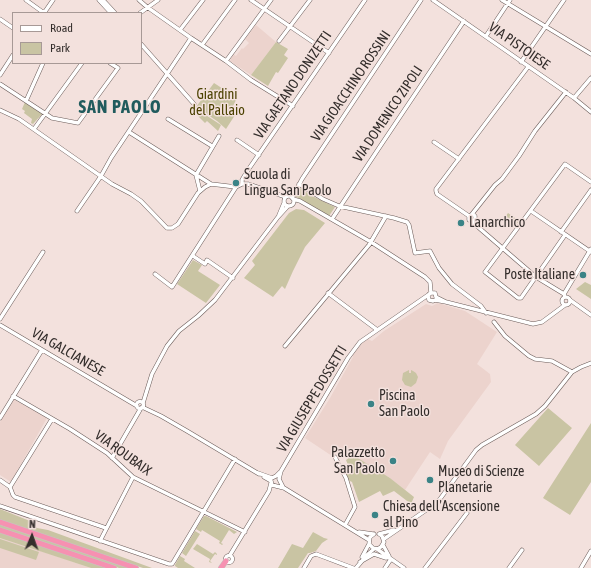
<!DOCTYPE html>
<html>
<head>
<meta charset="utf-8">
<style>
  body { margin:0 }
  #map { position:relative; width:591px; height:568px; overflow:hidden; background:#f3e1dd; font-family:"Asap Condensed",sans-serif }
  canvas { display:block }
  .legend { position:absolute; left:12px; top:12px; width:130px; height:52px; box-sizing:border-box; background:#f3e1dd; border:1px solid #a79996; margin:0; padding:5px 7px; list-style:none; font-size:12px; color:#342e2c }
  .legend li { display:flex; align-items:center; gap:8px; height:20px }
  .legend b { width:20px; border:1px solid #a79996 }
  .north { position:absolute; left:12px; top:516px; width:40px; height:40px; -webkit-text-stroke:3px #f3e1dd; paint-order:stroke; rotate:2deg; font-size:11px; font-weight:700; line-height:16px; text-align:center; color:#342e2c }
  .north::after { content:''; display:block; margin:auto; width:14px; height:18px; background:#342e2c; clip-path:polygon(50% 0,100% 100%,50% 72%,0 100%) }
</style>
</head>
<body>
<div id="map">
<canvas width="591" height="568"></canvas>
<ul class="legend">
<li><b style="height:5px;background:#fff"></b>Road</li>
<li><b style="height:11px;background:#c9c4a3"></b>Park</li>
</ul>
<div class="north">N</div>
</div>
<script>
const ctx = document.querySelector('canvas').getContext('2d');
ctx.lineJoin = 'round';
function fillPath(path, color) {
  ctx.fillStyle = color;
  ctx.fill(path, 'evenodd');
}
function poly(rows) {
  const path = new Path2D();
  for (const r of rows) {
    if (r.length === 3) {
      path.moveTo(r[0] + r[2], r[1]);
      path.arc(r[0], r[1], r[2], 0, 2 * Math.PI);
      continue;
    }
    path.moveTo(r[0], r[1]);
    for (let i = 2; i < r.length; i += 2) path.lineTo(r[i], r[i + 1]);
  }
  return path;
}
function strokePath(path, color, width, dash) {
  ctx.strokeStyle = color;
  ctx.lineWidth = width;
  ctx.lineCap = dash ? 'butt' : 'round';
  ctx.setLineDash(dash || []);
  ctx.stroke(path);
}
function label(font, color, halo, rows, align = 'center') {
  ctx.font = font + ' "Asap Condensed",sans-serif';
  ctx.lineWidth = 3;
  ctx.setLineDash([]);
  ctx.textBaseline = 'middle';
  ctx.strokeStyle = halo;
  ctx.fillStyle = color;
  for (const [text, x, y, turn = 0] of rows) {
    ctx.save();
    ctx.translate(x, y);
    ctx.rotate((+turn || 0) * Math.PI / 180);
    ctx.textAlign = isNaN(turn) ? turn : align;
    if (halo) ctx.strokeText(text, 0, 0);
    ctx.fillText(text, 0, 0);
    ctx.restore();
  }
}
fillPath(poly([
  [256,25,276,42,251,75,230,61,233,54,236,56,242,48,243,49,249,43,245,39],
  [438,303,465,311,497,332,477,364,490,374,491,382,448,441,440,459,430,452,405,490,390,478,338,447,332,456,305,438,330,398,353,357,353,355,361,344,368,339,372,341,384,331,426,304,432,306],
  [13,399,47,418,11,482,0,475,0,422],
  [0,538,41,551,91,568,0,568]
]), '#ecd3cd');
fillPath(poly([
  [276,42,288,49,284,55,288,58,278,73,276,72,268,86,251,75],
  [214,83,237,98,232,108,237,112,226,129,217,121,196,107],
  [25,102,43,113,33,124,31,123,32,119,24,113,25,111,22,109],
  [195,108,221,125,218,131,207,121,205,123,199,117,197,113,193,111],
  [300,188,312,196,335,207,329,216,295,196],
  [296,209,304,210,325,223,305,247,293,271,285,289,282,286,273,297,244,278,255,265,252,261,289,213],
  [508,213,519,221,514,227,504,219],
  [193,260,202,265,198,271,220,285,206,303,177,284],
  [585,282,591,285,591,299,576,289],
  [409,370,409,373,411,373,411,370,413,371,416,373,418,377,416,383,411,387,405,385,402,380,403,373],
  [548,408,572,428,539,466,515,445],
  [591,423,591,482,570,515,543,498],
  [353,455,390,478,414,497,411,504,394,491,383,496,380,491,359,502,352,482,348,480,344,471,348,465,346,460],
  [0,509,30,521,37,528,48,530,152,568,143,568,0,520],
  [204,516,206,516,237,532,234,534,229,530,221,543,223,544,222,545,219,543,220,541,202,530,201,532,196,529],
  [0,524,131,568,119,568,0,528],
  [195,531,200,534,186,556,182,553],
  [0,532,107,568,91,568,0,538],
  [313,532,324,538,328,539,322,543,316,551,310,553,308,553,298,568,278,568,292,544,303,548],
  [0,539,39,552,36,560,0,548],
  [197,544,213,554,215,552,217,554,217,555,215,554,210,561,212,563,209,562,210,559,193,549],
  [180,556,185,559,184,561,195,568,178,568,175,566,175,565]
]), '#c9c4a3');
const minor = poly([
  [26,0,44,13,53,0],
  [99,0,111,13],
  [103,0,115,13],
  [139,0,147,7,191,38,226,61,251,80,293,106],
  [251,0,329,53],
  [433,0,574,98,591,112],
  [502,0,591,54],
  [140,13,158,0],
  [0,19,13,28],
  [180,30,203,0],
  [486,36,510,0],
  [279,41,310,0],
  [141,44,194,104],
  [202,45,235,0],
  [226,61,271,0],
  [521,62,564,0],
  [0,75,13,55],
  [0,84,52,118,78,123,118,68,110,63],
  [574,98,591,78],
  [26,101,43,63],
  [0,110,19,119,112,184,131,194,141,201,167,228,172,228,178,224,198,193,205,187,211,184,236,187,242,184,248,184,286,197],
  [168,119,212,146],
  [34,129,82,63],
  [129,132,211,184],
  [237,140,259,155],
  [434,142,459,159],
  [242,184,242,180,248,170,365,0],
  [299,184,323,199,339,206,394,218,407,222,409,225,415,253,430,251,439,268,452,284,481,306,486,313],
  [200,191,196,175,219,136],
  [289,201,5],
  [292,198,302,179,421,0],
  [293,199,300,201,371,242,425,277,430,282,431,293],
  [77,211,101,176,111,158,191,38],
  [531,211,591,252],
  [472,214,495,185,502,179,519,156,535,131,566,92],
  [279,215,284,203],
  [469,216,473,214,475,216,475,219,473,221,469,220,469,216,437,194,436,191,436,189,528,67],
  [332,219,377,151,464,21],
  [471,221,536,277,564,294,565,297],
  [561,232,591,190],
  [565,235,521,298,518,298,485,272,565,164,591,182],
  [193,256,205,264,207,260,233,278],
  [155,274,172,287,236,187],
  [328,293,376,329],
  [429,294,428,296,429,300,433,301,435,300],
  [564,294,591,249],
  [566,301,4],
  [435,300,446,302,533,324,542,322,565,305],
  [570,300,591,315],
  [0,319,43,252],
  [494,322,505,336,529,356,535,359,552,361,572,372],
  [0,325,137,406],
  [285,346,369,245,386,216],
  [13,396,70,429,107,453,133,477,245,532],
  [140,405,3.5],
  [143,403,152,374,167,346,179,331,198,316,215,300,278,217,288,206],
  [142,407,161,416,187,431,259,474],
  [0,418,42,350],
  [335,457,346,478,355,507,345,525],
  [112,458,141,408],
  [281,471,279,479,283,487],
  [258,473,272,478,276,476,281,471,348,358,360,342,431,293,435,293,436,297,446,302],
  [264,477,271,481,272,485,284,488,369,540],
  [0,480,10,487,13,495,15,497,106,528],
  [10,487,52,419],
  [0,506,169,564,172,564,174,561,235,459],
  [359,532,373,534],
  [374,534,370,537,369,544,373,548,377,549,381,547,384,542,382,536,379,534],
  [379,534,394,530],
  [384,539,435,504,440,499,476,450,482,445,536,414,545,406,572,372,581,367,591,363],
  [100,541,133,477],
  [383,545,389,556],
  [377,549,404,568],
  [230,555,269,491,271,483],
  [229,559,3.5],
  [362,557,369,544],
  [360,562,374,554,386,558,389,557],
  [304,568,311,556,316,554,353,568],
  [356,568,368,554,374,549],
  [385,568,391,559],
  [425,568,467,513],
  [509,568,522,550],
  [581,568,591,551]
]);
const highway = poly([
  [0,522,136,568],
  [0,530,114,568],
  [221,568,226,561]
]);
strokePath(minor, '#6c5d5a', 4.5);
strokePath(highway, '#c6c4c4', 6);
strokePath(minor, '#fff', 3.5);
strokePath(highway, '#f691b1', 5);
for (const [x, y, r, color] of [
  [236,183,4,"#3a8386"],
  [461,223,4,"#3a8386"],
  [583,275,4,"#3a8386"],
  [371,404,4,"#3a8386"],
  [393,461,4,"#3a8386"],
  [430,480,4,"#3a8386"],
  [375,515,4,"#3a8386"]
]) {
  const dot = new Path2D();
  dot.arc(x, y, r, 0, 2 * Math.PI);
  ctx.fillStyle = color;
  ctx.fill(dot);
  strokePath(dot, '#f3e1dd', 1.5);
}
label('14px', '#342e2c', '#f3e1dd', [
  ["VIA PISTOIESE",519,46,35],
  ["VIA GAETANO DONIZETTI",293,85,-56],
  ["VIA GIOACCHINO ROSSINI",351,86,-56],
  ["VIA DOMENICO ZIPOLI",388,114,-56],
  ["VIA GALCIANESE",68,352,30],
  ["VIA GIUSEPPE DOSSETTI",312,399,-59],
  ["VIA ROUBAIX",123,453,36]
]);
label('14px', '#4b4100', '#f3e1dd', [
  ["Giardini",217,95],
  ["del Pallaio",217,111]
]);
label('14px', '#342e2c', '#f3e1dd', [
  ["Scuola di",244,175],
  ["Lingua San Paolo",244,191],
  ["Lanarchico",469,223],
  ["Poste Italiane",575,275,"right"],
  ["Piscina",379,396],
  ["San Paolo",379,412],
  ["Palazzetto",385,453,"right"],
  ["San Paolo",385,469,"right"],
  ["Museo di Scienze",438,472],
  ["Planetarie",438,488],
  ["Chiesa dell'Ascensione",383,507],
  ["al Pino",383,523]
], 'left');
ctx.letterSpacing = '1px';
label('bold 18px', '#205b5d', '#f3e1dd', [
  ["SAN PAOLO",120,107]
]);
ctx.letterSpacing = '0px';
</script>
</body>
</html>
